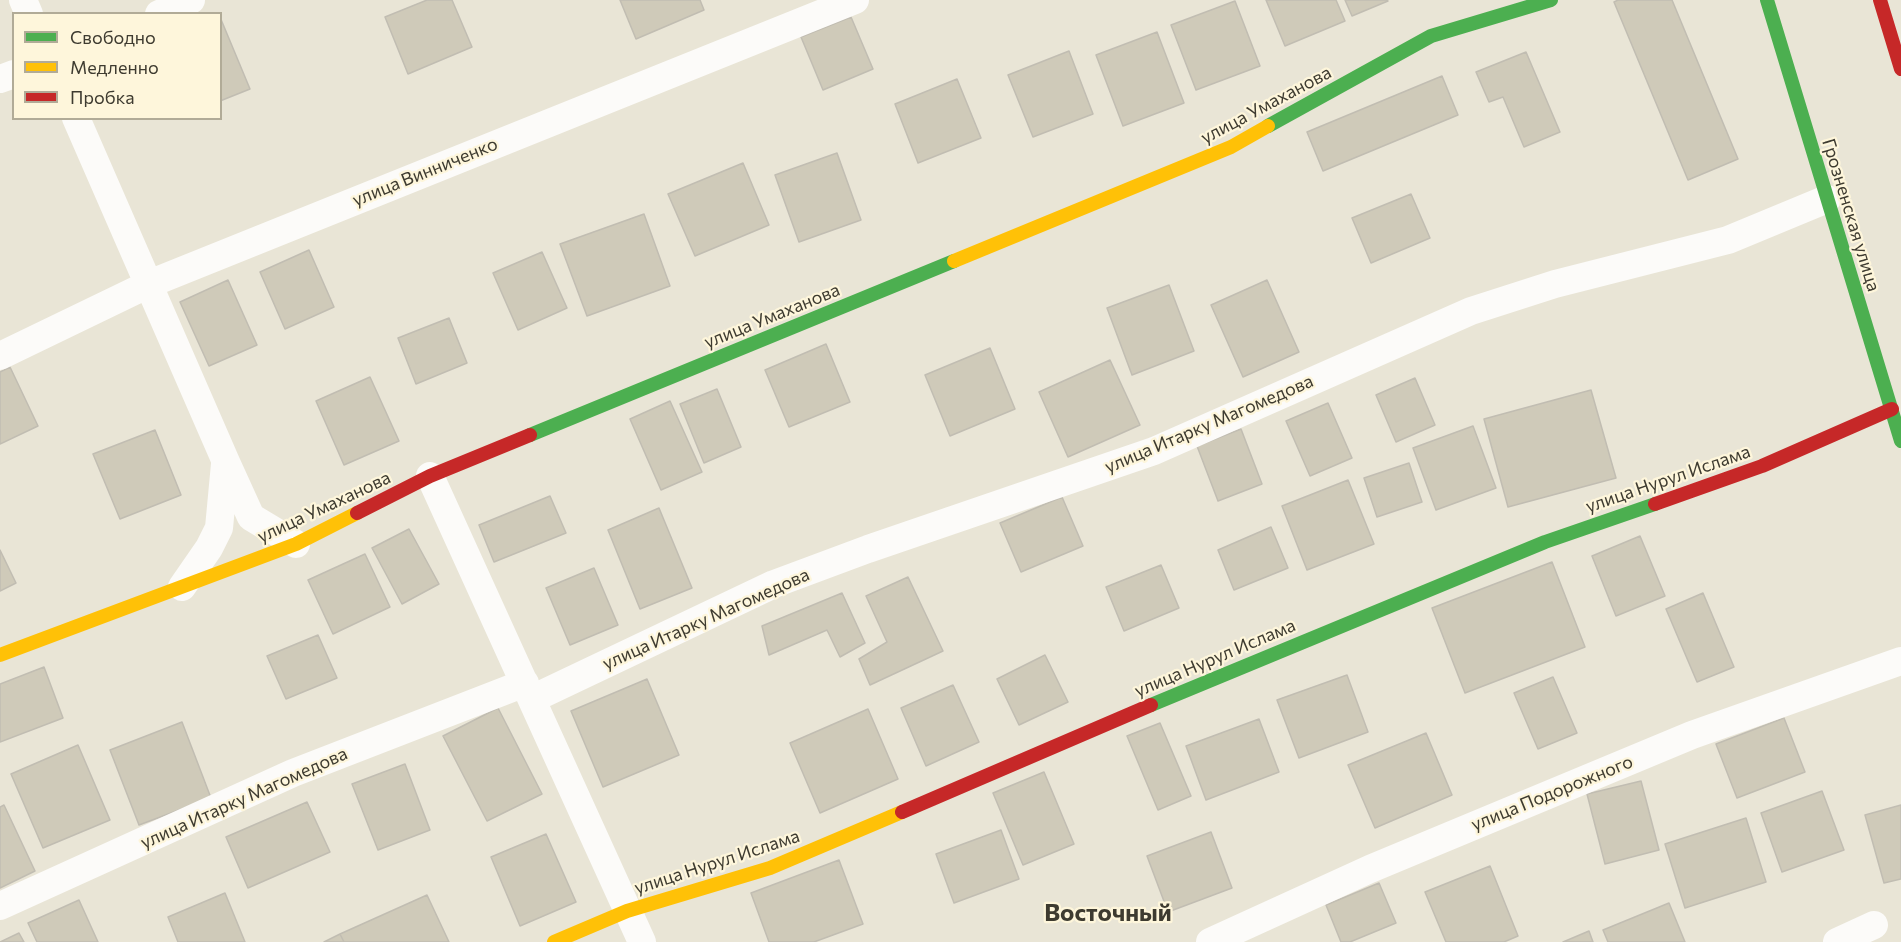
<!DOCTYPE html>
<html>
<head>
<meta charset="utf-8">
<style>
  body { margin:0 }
  #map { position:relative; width:1901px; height:942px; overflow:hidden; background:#e9e5d6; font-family:Commissioner,sans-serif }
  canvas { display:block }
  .legend { position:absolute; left:12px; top:12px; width:210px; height:108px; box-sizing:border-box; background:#fef6db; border:2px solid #b1ab97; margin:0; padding:8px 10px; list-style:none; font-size:18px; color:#3e3b30 }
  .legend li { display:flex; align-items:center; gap:12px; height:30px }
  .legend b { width:30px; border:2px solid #b1ab97 }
</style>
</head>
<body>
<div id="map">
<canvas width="1901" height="942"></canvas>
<ul class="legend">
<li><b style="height:8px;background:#4caf50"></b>Свободно</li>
<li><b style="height:8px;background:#ffc107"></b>Медленно</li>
<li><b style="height:8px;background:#c62828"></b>Пробка</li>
</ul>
</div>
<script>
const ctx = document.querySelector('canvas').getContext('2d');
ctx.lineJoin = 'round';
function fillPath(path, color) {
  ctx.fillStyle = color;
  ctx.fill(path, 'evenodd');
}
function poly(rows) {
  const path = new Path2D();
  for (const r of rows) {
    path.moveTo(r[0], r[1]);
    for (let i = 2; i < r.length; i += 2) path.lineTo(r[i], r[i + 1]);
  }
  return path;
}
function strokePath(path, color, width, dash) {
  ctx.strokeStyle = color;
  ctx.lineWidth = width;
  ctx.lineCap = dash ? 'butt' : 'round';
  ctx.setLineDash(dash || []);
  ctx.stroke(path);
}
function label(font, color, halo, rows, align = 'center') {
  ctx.font = font + ' Commissioner,sans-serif';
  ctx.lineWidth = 4.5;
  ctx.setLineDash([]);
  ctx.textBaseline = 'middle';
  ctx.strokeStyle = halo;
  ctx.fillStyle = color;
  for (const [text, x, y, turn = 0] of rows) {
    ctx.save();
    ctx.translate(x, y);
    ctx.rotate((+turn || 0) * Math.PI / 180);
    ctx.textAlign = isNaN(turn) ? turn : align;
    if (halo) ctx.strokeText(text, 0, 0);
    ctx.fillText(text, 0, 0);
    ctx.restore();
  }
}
const building = poly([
  [427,0,452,0,472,47,408,74,385,17,427,0],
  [620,0,700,0,704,10,636,39,620,0],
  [1266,0,1336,0,1345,21,1285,46,1266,0],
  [1345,0,1387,0,1388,1,1352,16,1345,0],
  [1618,0,1672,0,1738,159,1688,180,1614,2,1618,0],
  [1235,1,1260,66,1196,90,1171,25,1235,1],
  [220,17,250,89,220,101,220,17],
  [851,17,873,69,823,90,801,37,851,17],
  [1157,32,1184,103,1123,126,1096,55,1157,32],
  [1069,51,1093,114,1033,137,1008,75,1069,51],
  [1526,52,1560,132,1524,147,1503,97,1489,102,1476,72,1526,52],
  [1442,76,1458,115,1323,171,1307,132,1442,76],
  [957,79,981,138,918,163,895,104,957,79],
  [837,153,861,220,799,242,775,175,837,153],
  [743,163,769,225,695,256,668,194,743,163],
  [1411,194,1430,238,1371,263,1352,218,1411,194],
  [644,214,670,286,587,316,560,244,644,214],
  [309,250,334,307,285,329,260,272,309,250],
  [542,252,567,308,518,330,493,273,542,252],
  [228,280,257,345,209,366,180,302,228,280],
  [1267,280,1299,352,1243,377,1211,305,1267,280],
  [1169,285,1194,351,1132,375,1107,308,1169,285],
  [449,318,467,363,416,384,398,338,449,318],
  [826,344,850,402,789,427,765,370,826,344],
  [990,348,1015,409,950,436,925,375,990,348],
  [1110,360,1140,425,1068,457,1039,392,1110,360],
  [10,367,38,426,0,444,0,372,10,367],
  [370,377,399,441,344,465,316,401,370,377],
  [1415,378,1435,425,1396,442,1376,395,1415,378],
  [717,389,741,447,704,463,680,404,717,389],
  [1591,390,1616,478,1508,507,1484,419,1591,390],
  [670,401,702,472,661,490,630,419,670,401],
  [1328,403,1352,458,1310,476,1286,421,1328,403],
  [1473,426,1496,488,1436,510,1413,448,1473,426],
  [1241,429,1262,484,1218,501,1197,446,1241,429],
  [155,430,181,495,120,519,93,454,155,430],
  [1409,463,1422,502,1377,517,1364,478,1409,463],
  [1348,480,1374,544,1307,570,1282,506,1348,480],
  [550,496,566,533,494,562,479,525,550,496],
  [1062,497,1083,546,1021,572,1000,523,1062,497],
  [659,508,692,588,640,609,608,530,659,508],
  [1271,527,1288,568,1234,590,1218,550,1271,527],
  [409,529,439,584,402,604,372,548,409,529],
  [1640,536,1665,596,1616,616,1592,556,1640,536],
  [0,550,16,583,0,591,0,550],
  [365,554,390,607,333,634,308,580,365,554],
  [1552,562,1585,647,1465,693,1432,608,1552,562],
  [1161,565,1179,608,1124,631,1106,587,1161,565],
  [594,568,618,625,570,645,546,588,594,568],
  [908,577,943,651,870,685,859,659,887,642,866,596,908,577],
  [842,593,865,643,840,657,827,630,769,655,762,626,842,593],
  [1703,593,1734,667,1697,682,1666,609,1703,593],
  [318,635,337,678,286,699,267,656,318,635],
  [1045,655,1068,702,1019,725,997,679,1045,655],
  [44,667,63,718,0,742,0,684,44,667],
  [1347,675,1368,732,1299,758,1277,700,1347,675],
  [1553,677,1577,733,1538,749,1514,693,1553,677],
  [647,679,679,755,603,787,571,711,647,679],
  [953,685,979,742,926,766,901,708,953,685],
  [498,708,542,794,487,821,443,736,498,708],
  [868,709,898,779,820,813,790,743,868,709],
  [1784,718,1805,772,1737,798,1716,744,1784,718],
  [1259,719,1279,772,1206,800,1186,746,1259,719],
  [182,722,211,798,139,825,110,750,182,722],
  [1160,723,1191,796,1158,810,1127,736,1160,723],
  [1426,733,1452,795,1375,828,1348,765,1426,733],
  [78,745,110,820,43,848,11,774,78,745],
  [405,764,430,830,378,850,352,784,405,764],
  [1044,772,1074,844,1023,865,993,793,1044,772],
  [1641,781,1659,850,1605,864,1587,794,1641,781],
  [1822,791,1844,850,1782,872,1761,813,1822,791],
  [307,802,330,852,248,888,226,837,307,802],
  [4,805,35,871,0,888,0,807,4,805],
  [1901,805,1901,879,1884,883,1865,815,1901,805],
  [1746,818,1766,882,1685,908,1665,844,1746,818],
  [1001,830,1019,879,954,903,936,854,1001,830],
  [1211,832,1232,888,1168,912,1147,856,1211,832],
  [546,834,576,902,520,926,491,857,546,834],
  [839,860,863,924,814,942,769,942,751,893,839,860],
  [1490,866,1518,936,1504,942,1446,942,1425,892,1490,866],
  [1379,883,1396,923,1350,942,1341,942,1326,905,1379,883],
  [225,893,245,942,178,942,168,917,225,893],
  [427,895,449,942,344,942,340,934,427,895],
  [79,900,98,942,37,942,28,923,79,900],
  [1669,903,1685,942,1608,942,1603,930,1669,903],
  [1589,931,1593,942,1563,942,1589,931],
  [19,933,24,942,0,942,19,933],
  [340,934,344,942,324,942,340,934]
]);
fillPath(building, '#cfcab9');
strokePath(building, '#c1bdb2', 1.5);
strokePath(poly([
  [23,0,29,14],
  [159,14,191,0],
  [0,79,14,74],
  [76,118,226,462,251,517,296,544],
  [0,356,149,284,855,0],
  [430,476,642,942],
  [182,587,209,548,219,528,225,464],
  [532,699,774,584,868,549,1154,451,1471,311,1555,284,1728,240,1827,199],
  [0,906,293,773,525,683],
  [1210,942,1370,869,1692,735,1901,661],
  [1837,942,1874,925]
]), '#fcfbf9', 28);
strokePath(poly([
  [1767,0,1901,441],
  [1268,126,1431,36,1551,0],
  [530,435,954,261],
  [1151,705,1545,542,1655,504]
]), '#4caf50', 14);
strokePath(poly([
  [954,261,1231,147,1268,126],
  [0,655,296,544,357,513],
  [554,942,627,911,770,868,902,812]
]), '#ffc107', 14);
strokePath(poly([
  [1880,0,1901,69],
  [1655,504,1762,466,1892,409],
  [357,513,430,476,530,435],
  [902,812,1151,705]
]), '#c62828', 14);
label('18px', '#3e3b30', '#fef6db', [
  ["улица Умаханова",1266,105,-28],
  ["улица Винниченко",425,172,-22],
  ["Грозненская улица",1851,215,73],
  ["улица Умаханова",772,316,-22],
  ["улица Итарку Магомедова",1209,424,-23],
  ["улица Нурул Ислама",1668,479,-19],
  ["улица Умаханова",324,507,-25],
  ["улица Итарку Магомедова",706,619,-24],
  ["улица Нурул Ислама",1215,658,-23],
  ["улица Подорожного",1552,793,-22],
  ["улица Итарку Магомедова",244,798,-24],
  ["улица Нурул Ислама",717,862,-18]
]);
label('bold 24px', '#3e3b30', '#fef6db', [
  ["Восточный",1108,913]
]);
</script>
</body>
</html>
